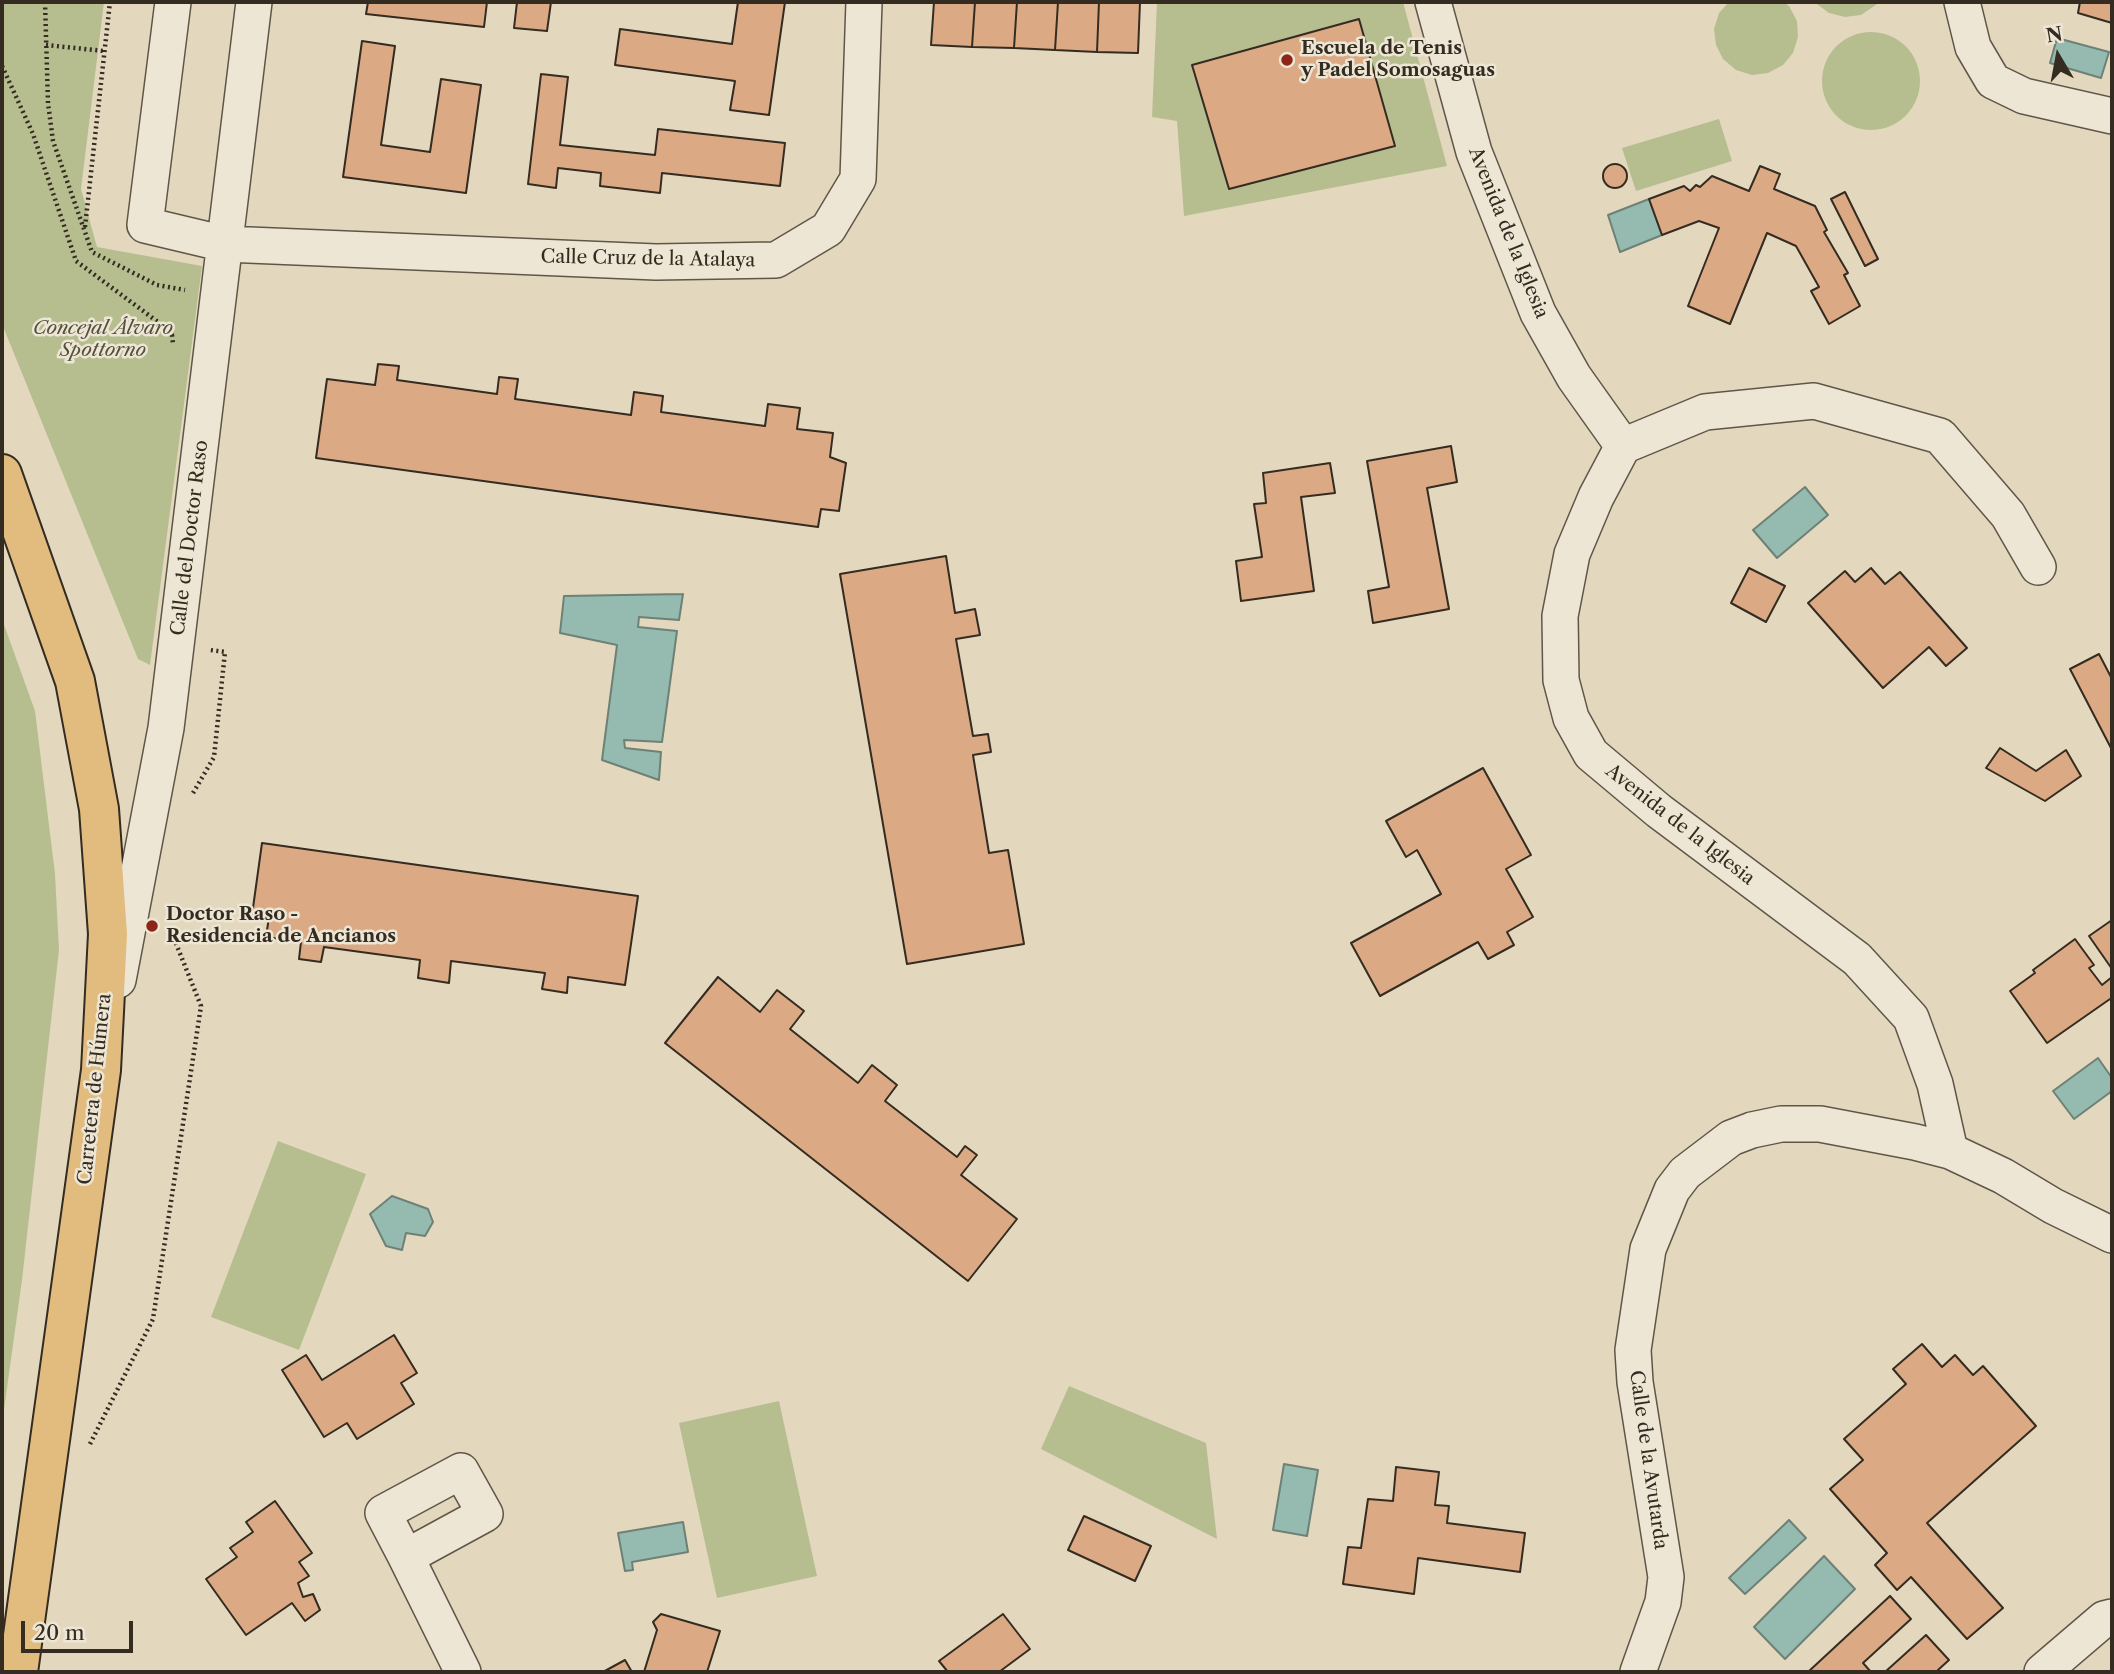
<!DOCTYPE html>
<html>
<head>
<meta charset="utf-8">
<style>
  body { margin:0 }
  #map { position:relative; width:2114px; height:1674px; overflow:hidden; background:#e3d8be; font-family:"Libre Caslon Text",serif }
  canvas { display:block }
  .frame { position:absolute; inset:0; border:4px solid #342b21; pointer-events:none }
  .north { position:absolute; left:2023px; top:21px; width:70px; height:70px; -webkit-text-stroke:5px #ede6d5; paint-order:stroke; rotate:350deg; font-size:19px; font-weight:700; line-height:28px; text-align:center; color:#342b21 }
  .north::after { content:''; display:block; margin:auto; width:24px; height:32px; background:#342b21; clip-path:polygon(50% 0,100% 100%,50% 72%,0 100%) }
  .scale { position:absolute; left:21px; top:1621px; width:112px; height:32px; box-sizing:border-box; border:4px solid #342b21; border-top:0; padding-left:9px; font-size:21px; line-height:24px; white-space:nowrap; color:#342b21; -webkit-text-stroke:5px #ede6d5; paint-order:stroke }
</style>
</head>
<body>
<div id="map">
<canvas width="2114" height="1674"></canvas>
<div class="frame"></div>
<div class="north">N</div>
<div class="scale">20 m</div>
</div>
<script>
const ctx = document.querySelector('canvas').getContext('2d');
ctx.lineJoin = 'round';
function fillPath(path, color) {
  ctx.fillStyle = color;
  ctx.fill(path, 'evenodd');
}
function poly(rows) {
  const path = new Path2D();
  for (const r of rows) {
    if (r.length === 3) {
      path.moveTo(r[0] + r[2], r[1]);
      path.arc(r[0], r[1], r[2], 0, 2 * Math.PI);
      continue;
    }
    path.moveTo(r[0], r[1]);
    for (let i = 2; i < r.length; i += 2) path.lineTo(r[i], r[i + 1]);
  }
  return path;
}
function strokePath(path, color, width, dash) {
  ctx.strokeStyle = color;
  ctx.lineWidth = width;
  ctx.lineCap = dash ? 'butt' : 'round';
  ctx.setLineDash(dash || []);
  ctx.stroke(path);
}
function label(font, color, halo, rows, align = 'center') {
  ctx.font = font + ' "Libre Caslon Text",serif';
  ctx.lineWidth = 5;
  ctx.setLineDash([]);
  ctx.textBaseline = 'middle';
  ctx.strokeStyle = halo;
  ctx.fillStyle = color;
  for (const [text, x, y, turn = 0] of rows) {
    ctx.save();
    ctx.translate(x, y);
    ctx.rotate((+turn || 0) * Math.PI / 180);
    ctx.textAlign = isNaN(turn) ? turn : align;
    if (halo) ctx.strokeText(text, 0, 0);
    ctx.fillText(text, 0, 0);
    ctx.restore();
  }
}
fillPath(poly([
  [2,2,104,2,81,189,97,247,202,266,150,665,138,659,2,324],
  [1157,2,1403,2,1447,166,1184,216,1177,121,1152,117],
  [1729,2,1783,2,1789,6,1797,21,1798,37,1793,53,1783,65,1768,73,1752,75,1736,70,1723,59,1716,45,1714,29,1719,13],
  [1814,2,1880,2,1861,15,1845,17,1829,13],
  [1871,81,49],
  [1719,119,1732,161,1636,191,1622,148],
  [2,619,35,711,55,874,59,950,22,1280,2,1424],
  [278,1141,366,1174,299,1350,211,1317],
  [1069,1386,1206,1443,1217,1539,1041,1449],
  [779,1401,817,1576,717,1598,679,1423]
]), '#b6be90');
const water = poly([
  [2057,38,2109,52,2101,78,2050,63,2057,38],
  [1649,199,1662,235,1620,252,1608,215,1649,199],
  [1805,487,1828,515,1777,558,1753,530,1805,487],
  [683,594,679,620,639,617,638,627,677,631,662,742,624,740,625,748,661,752,659,780,602,760,617,645,560,633,564,596,683,594],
  [2098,1058,2112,1078,2112,1091,2074,1119,2053,1091,2098,1058],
  [392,1196,428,1209,433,1222,425,1236,406,1233,402,1250,386,1246,370,1214,392,1196],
  [1284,1464,1318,1470,1307,1536,1273,1530,1284,1464],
  [1789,1520,1806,1538,1745,1594,1729,1578,1789,1520],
  [683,1522,688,1552,632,1562,633,1570,625,1571,618,1533,683,1522],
  [1824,1556,1855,1589,1785,1659,1754,1627,1824,1556]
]);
fillPath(water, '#95baaf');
strokePath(water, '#6e8176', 2);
const building = poly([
  [368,2,487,2,484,27,366,14,368,2],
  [517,2,551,2,547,31,514,28,517,2],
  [738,2,785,2,769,115,730,110,735,81,615,65,620,29,732,44,738,2],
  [934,2,975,2,972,47,931,45,934,2],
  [975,2,1017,2,1014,48,972,47,975,2],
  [1017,2,1058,2,1055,50,1014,48,1017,2],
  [1058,2,1099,2,1097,52,1055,50,1058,2],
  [1099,2,1140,2,1138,53,1097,52,1099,2],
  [2080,2,2112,2,2112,23,2078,13,2080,2],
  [1359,19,1395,146,1229,189,1192,65,1359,19],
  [362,41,395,46,381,145,430,152,441,79,481,85,466,193,343,177,362,41],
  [541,74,568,77,560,145,655,155,658,129,785,143,780,186,662,173,660,193,600,186,601,173,558,168,556,188,528,184,541,74],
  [1615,176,12],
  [1760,166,1780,174,1774,189,1815,206,1827,230,1824,232,1848,273,1844,275,1860,306,1829,324,1811,291,1819,287,1796,246,1767,233,1730,324,1688,306,1719,228,1699,221,1662,235,1649,199,1684,186,1690,191,1696,185,1700,187,1712,176,1749,191,1760,166],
  [1845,192,1878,259,1865,266,1831,199,1845,192],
  [378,364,399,366,397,380,497,394,499,377,518,379,515,399,631,415,634,392,663,396,661,412,765,426,768,404,800,408,797,429,833,433,830,457,846,463,839,511,821,509,818,527,316,458,327,379,375,385,378,364],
  [1451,446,1457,482,1427,488,1449,609,1373,623,1368,591,1389,587,1367,461,1451,446],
  [1330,463,1335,493,1301,497,1314,591,1241,601,1236,561,1262,557,1254,504,1266,503,1263,473,1330,463],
  [946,556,955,613,975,609,980,635,956,639,973,736,988,734,991,752,973,755,989,853,1008,850,1024,944,907,964,840,574,946,556],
  [1749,568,1785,586,1766,622,1731,603,1749,568],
  [1871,568,1885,584,1900,572,1967,648,1946,666,1929,647,1883,688,1808,603,1845,571,1855,582,1871,568],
  [2099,654,2112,679,2112,750,2070,669,2099,654],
  [2000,748,2036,771,2066,750,2081,776,2045,801,1986,768,2000,748],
  [1483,768,1531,855,1506,869,1533,917,1507,932,1514,945,1488,959,1478,942,1380,996,1351,943,1441,894,1417,850,1406,857,1386,821,1483,768],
  [262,843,638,896,625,985,568,977,567,993,542,989,545,973,451,961,449,983,418,978,420,960,324,947,321,962,299,959,301,942,266,937,269,917,252,915,262,843],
  [2112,920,2112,969,2089,936,2112,920],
  [2075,939,2094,965,2089,968,2102,985,2112,977,2112,1002,2110,999,2047,1043,2010,991,2035,973,2033,970,2075,939],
  [718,977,760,1012,777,990,804,1011,790,1029,858,1083,872,1065,897,1085,885,1101,957,1157,965,1146,977,1155,961,1175,1017,1219,968,1281,665,1043,718,977],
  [394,1335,417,1373,401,1383,414,1404,357,1439,347,1423,324,1437,282,1370,306,1355,322,1380,394,1335],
  [1922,1344,1942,1367,1955,1355,1973,1375,1983,1366,2036,1426,1927,1523,2003,1608,1967,1639,1911,1577,1897,1590,1875,1565,1887,1553,1830,1489,1863,1460,1844,1439,1906,1384,1893,1369,1922,1344],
  [1396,1467,1439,1472,1435,1505,1449,1506,1447,1523,1525,1533,1520,1572,1418,1558,1414,1594,1343,1584,1348,1547,1361,1548,1368,1499,1393,1501,1396,1467],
  [275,1501,312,1553,299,1562,309,1576,298,1583,303,1597,313,1594,320,1610,305,1621,292,1603,246,1635,206,1579,237,1557,230,1548,253,1532,246,1522,275,1501],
  [1084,1516,1151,1546,1135,1581,1068,1550,1084,1516],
  [1890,1596,1911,1619,1863,1663,1871,1672,1808,1672,1890,1596],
  [661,1614,720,1631,707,1672,644,1672,657,1630,653,1622,661,1614],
  [1003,1614,1030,1649,999,1672,948,1672,939,1661,1003,1614],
  [1926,1635,1949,1660,1938,1670,1940,1672,1885,1672,1926,1635],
  [625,1660,632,1672,603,1672,625,1660]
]);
fillPath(building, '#dba984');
strokePath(building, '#342b21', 2);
const minor = poly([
  [173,2,145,225,225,244,656,262,776,260,828,229,858,179,864,2],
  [1433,2,1474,152,1538,313,1574,377,1623,446],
  [1962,2,1973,47,1993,81,2024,96,2112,116],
  [118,980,166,728,254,2],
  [1950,1151,1935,1084,1911,1018,1857,959,1659,811,1591,754,1571,718,1561,680,1560,616,1572,554,1596,497,1623,446,1705,412,1814,401,1940,436,2008,515,2038,567],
  [406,1557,383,1513,461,1471,485,1514,406,1557,463,1672],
  [1638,1672,1663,1602,1666,1577,1635,1382,1633,1350,1648,1249,1672,1190,1685,1173,1731,1138,1752,1130,1781,1124,1820,1124,1915,1142,1950,1151,2003,1176,2053,1206,2112,1235],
  [2042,1672,2104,1619,2112,1617]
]);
const major = poly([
  [2,474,75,681,99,809,108,934,101,1070,18,1672]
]);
strokePath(minor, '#605648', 38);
strokePath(major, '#342b21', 42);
strokePath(poly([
  [45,2,48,103,53,141,92,252,157,285,185,290],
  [46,45,104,51],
  [2,66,33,134,76,261,166,328,172,335,173,344],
  [85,227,110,2],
  [193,793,214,757,225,652,210,650],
  [90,1444,153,1319,194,1052,201,1006,169,926]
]), '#342b21', 4.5, [2, 3.5]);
strokePath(minor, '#ede6d5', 35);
strokePath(major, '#e2bc7f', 38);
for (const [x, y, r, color] of [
  [1287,60,7,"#8f2418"],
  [152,926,7,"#8f2418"]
]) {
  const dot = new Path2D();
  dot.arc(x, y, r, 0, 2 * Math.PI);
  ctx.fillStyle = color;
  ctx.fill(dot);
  strokePath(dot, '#ede6d5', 2.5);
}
label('bold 19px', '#342b21', '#ede6d5', [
  ["Escuela de Tenis",1301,49],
  ["y Padel Somosaguas",1301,71],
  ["Doctor Raso -",166,915],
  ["Residencia de Ancianos",166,937]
], 'left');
label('19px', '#342b21', '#ede6d5', [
  ["Avenida de la Iglesia",1508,233,68],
  ["Calle Cruz de la Atalaya",648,259,1],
  ["Calle del Doctor Raso",190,538,-83],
  ["Avenida de la Iglesia",1680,825,38],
  ["Carretera de Húmera",95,1089,-84],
  ["Calle de la Avutarda",1648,1460,82]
]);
label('italic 19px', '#54503d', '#ede6d5', [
  ["Concejal Álvaro",103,329],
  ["Spottorno",103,351]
]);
</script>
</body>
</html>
